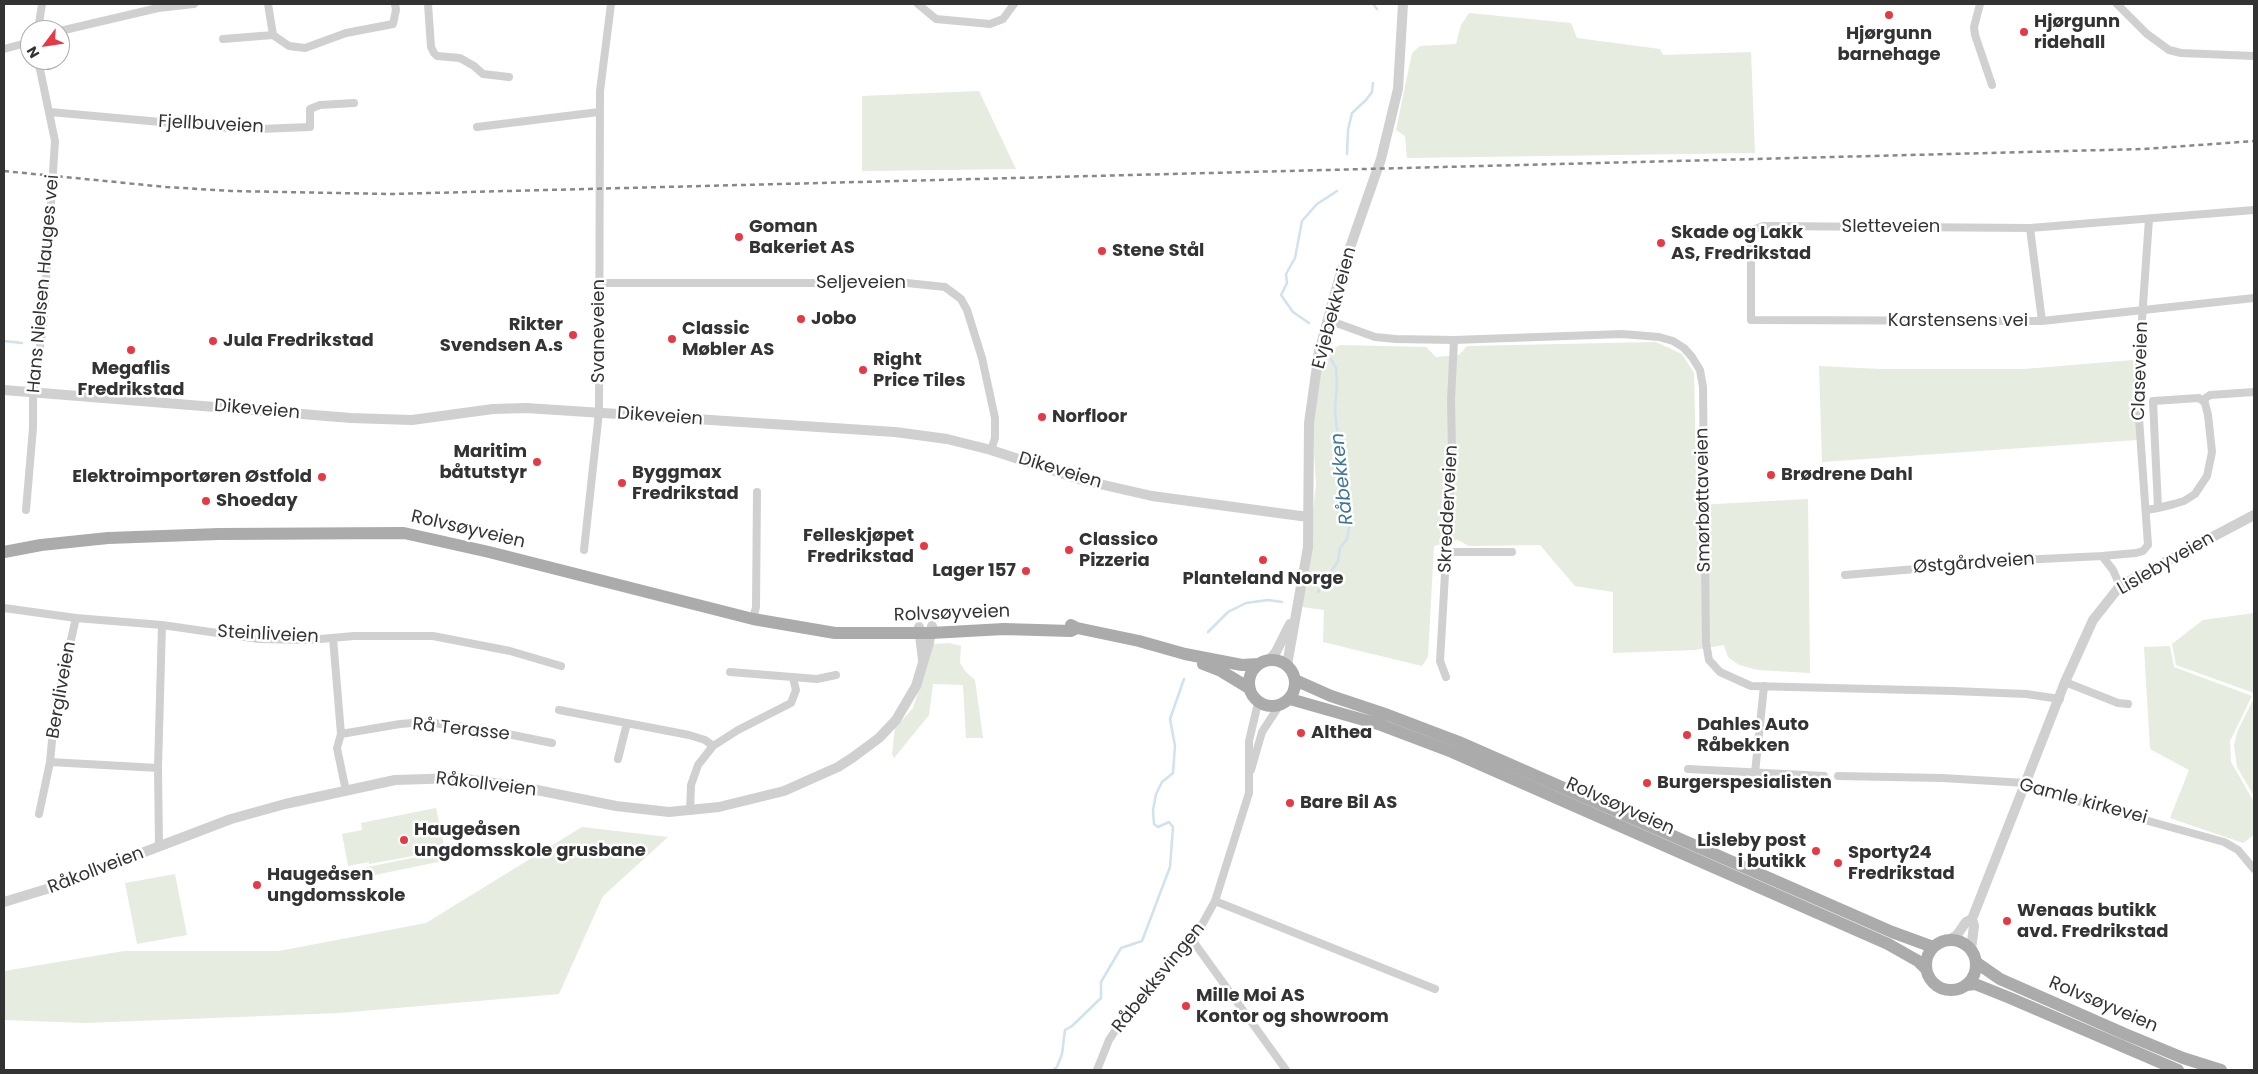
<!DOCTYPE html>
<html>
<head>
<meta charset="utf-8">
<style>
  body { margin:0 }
  #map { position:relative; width:2258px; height:1074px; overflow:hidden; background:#fff; font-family:Poppins,sans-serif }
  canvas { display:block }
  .frame { position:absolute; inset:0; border:5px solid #333; pointer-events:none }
  .north { position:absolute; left:20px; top:20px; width:50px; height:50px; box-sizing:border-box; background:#fff; border:1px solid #adadad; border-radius:50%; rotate:239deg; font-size:14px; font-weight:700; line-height:20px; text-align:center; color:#333 }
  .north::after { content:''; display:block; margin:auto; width:18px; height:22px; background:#e63946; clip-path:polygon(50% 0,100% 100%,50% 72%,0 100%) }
</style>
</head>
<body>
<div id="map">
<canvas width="2258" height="1074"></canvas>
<div class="frame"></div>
<div class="north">N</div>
</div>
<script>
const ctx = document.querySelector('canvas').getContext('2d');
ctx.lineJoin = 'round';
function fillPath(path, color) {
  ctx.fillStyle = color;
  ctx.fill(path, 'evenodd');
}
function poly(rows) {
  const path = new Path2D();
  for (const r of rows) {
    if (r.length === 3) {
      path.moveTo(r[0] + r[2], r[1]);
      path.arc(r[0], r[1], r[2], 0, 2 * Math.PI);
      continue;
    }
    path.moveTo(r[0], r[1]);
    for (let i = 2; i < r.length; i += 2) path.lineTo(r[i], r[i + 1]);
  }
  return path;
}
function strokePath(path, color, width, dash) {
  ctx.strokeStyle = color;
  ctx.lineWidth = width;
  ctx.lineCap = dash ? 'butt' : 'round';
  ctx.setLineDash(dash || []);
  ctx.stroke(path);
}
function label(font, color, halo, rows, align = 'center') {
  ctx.font = font + ' Poppins,sans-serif';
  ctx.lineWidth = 5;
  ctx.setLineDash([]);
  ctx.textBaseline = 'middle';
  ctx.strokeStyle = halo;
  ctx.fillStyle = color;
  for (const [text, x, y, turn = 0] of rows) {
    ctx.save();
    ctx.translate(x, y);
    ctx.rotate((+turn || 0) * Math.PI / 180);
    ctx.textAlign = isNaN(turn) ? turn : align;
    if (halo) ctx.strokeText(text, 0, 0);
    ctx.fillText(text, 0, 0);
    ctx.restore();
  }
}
fillPath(poly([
  [1469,13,1571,23,1577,38,1660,49,1663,55,1751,52,1755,153,1407,158,1405,136,1396,130,1412,53,1420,46,1456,44,1461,25],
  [979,91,1016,169,862,171,862,96],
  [1656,342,1682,354,1694,373,1697,505,1808,499,1810,673,1758,670,1739,665,1728,657,1724,645,1694,650,1613,653,1613,592,1575,586,1540,545,1469,546,1458,540,1434,546,1428,657,1422,666,1323,642,1324,610,1302,607,1316,485,1312,419,1322,362,1331,350,1340,345,1426,347,1436,357,1459,355,1467,346],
  [2133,360,2137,440,1822,462,1819,366,1880,369,2024,369],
  [2254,613,2254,693,2176,665,2172,644,2203,620],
  [949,643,961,646,960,663,965,671,975,680,983,738,966,738,963,685,933,684,929,715,894,758,892,754,895,728,913,708,934,644],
  [2170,646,2174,667,2252,696,2230,741,2231,762,2254,802,2254,835,2243,843,2170,818,2189,770,2150,749,2144,647],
  [2254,698,2254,796,2237,767,2234,745,2238,730],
  [436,808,445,850,369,864,369,862,348,866,342,834,362,830,361,823],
  [582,827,668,837,603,896,559,994,339,1013,86,1023,4,1020,4,971,124,951,279,951,426,923],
  [441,852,443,861,350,880,348,871],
  [175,874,187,935,137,944,125,883]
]), '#e6ecdf');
strokePath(poly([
  [1373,4,1377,9],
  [1347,154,1348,130,1352,113,1366,100,1372,92,1373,83],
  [1309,323,1293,312,1281,295,1287,283,1286,274,1295,258,1302,221,1317,204,1337,191],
  [4,341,22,343],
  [1318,592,1338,561,1340,548,1347,539,1350,523,1351,512,1343,477,1338,465,1339,447,1335,412,1337,383,1336,368,1331,359],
  [1208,632,1228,612,1246,603,1268,600,1282,602],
  [1053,1070,1057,1067,1062,1054,1065,1030,1072,1026,1101,998,1101,982,1121,948,1142,941,1170,867,1173,827,1169,822,1158,827,1154,824,1153,810,1156,794,1162,782,1173,773,1175,746,1170,719,1184,679]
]), '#cfe2ee', 2.5);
strokePath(poly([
  [268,4,273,35,289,46,305,48,346,33,393,24,396,10,395,4],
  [428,4,431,47,434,53,437,56,460,58,474,66,483,74,509,77],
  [918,4,936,19,990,24,1003,19,1014,4],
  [1980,4,1974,27,1975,35,1992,85],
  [2117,4,2147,34,2169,50,2181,53,2254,56],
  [38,30,42,4],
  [60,31,158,8,194,4],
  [223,39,273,35],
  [4,49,30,42],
  [50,112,227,128,260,129,310,127,310,109,320,105,354,103],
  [477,127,599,112],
  [2254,210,2030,228,1763,226,1753,230,1751,240,1751,320,2042,321,2254,298],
  [2030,228,2042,321],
  [600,283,907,283,945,287,961,299,967,310,982,358,995,418,995,438,991,450],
  [1328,320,1375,337,1396,339,1454,340,1622,334,1659,337,1673,341,1684,348,1692,357,1700,370,1703,387,1706,643,1709,660,1720,672,1751,686,1953,691,2026,694,2060,699],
  [2203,400,2210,395,2254,392],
  [26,510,33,428,33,391,43,327,55,141,38,60],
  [2146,510,2158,508,2174,504,2184,501,2195,494,2207,476,2212,452,2208,415,2205,403,2199,398,2153,401,2158,508],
  [584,550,599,412,600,91,611,4],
  [1448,552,1512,552],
  [1845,575,2021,560,2102,556],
  [2120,586,2113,570,2102,556,2136,553,2143,551,2148,545,2137,390,2149,219],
  [4,608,76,618,162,625,259,639,309,640,354,636,433,636,510,651,561,666],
  [753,619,756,607,757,492],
  [333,638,341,734,337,748,346,791],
  [730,672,817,679,836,675],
  [1446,677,1440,661,1452,452,1451,400,1454,340],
  [2065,682,2118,703,2128,704],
  [559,710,689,735,705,740,713,746],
  [341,734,400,724,424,722,483,729,552,743],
  [618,759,627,723],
  [50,762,158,768],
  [1688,769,1824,776],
  [1251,770,1262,732,1279,706],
  [1755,773,1764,686],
  [1838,776,1942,778,2026,783,2051,794,2224,842,2238,850,2254,869],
  [690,811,691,785,698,765,713,746,738,730,791,703,796,690,793,678],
  [39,814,50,762,55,709,76,618],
  [159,847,158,768,162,625],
  [1215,901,1435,989],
  [1193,941,1286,1070],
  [1097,1070,1109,1040,1121,1022,1174,959,1193,941,1215,901,1249,793,1249,741,1258,703]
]), '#d0d0d0', 8);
strokePath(poly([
  [4,390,351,418,412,420,493,409,526,408,895,432,947,439,991,450,1082,480,1152,496,1308,517],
  [919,627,923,660],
  [1269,660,1276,652,1290,624],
  [1287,665,1308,547,1309,423,1319,352,1339,279,1381,159,1398,89,1403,4],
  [4,902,50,888,231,819,285,804,395,780,458,778,517,786,616,806,669,812,719,807,784,791,838,767,852,758,879,738,896,720,916,686,929,643,932,626],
  [1949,940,1957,935,1966,922,1972,919],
  [1971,949,1974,926,1972,919,2065,682,2093,620,2120,586,2254,515]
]), '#d0d0d0', 10);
strokePath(poly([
  [4,552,41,545,108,538,219,534,404,533,489,552,753,619,835,633,931,633,1004,629,1071,631,1077,628],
  [1071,625,1077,628,1139,641,1185,654,1242,665,1258,664],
  [1272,683,23],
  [1203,664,1221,671,1249,688],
  [1295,680,1331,696,1388,715,1459,742,1892,932,1933,947],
  [1290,699,1378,724,1452,752,1888,944,1918,961,1926,969],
  [1951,965,25],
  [1977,963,2000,979,2125,1034,2183,1058,2221,1070],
  [1967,985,1975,984,2010,998,2178,1070]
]), '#ababab', 12);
strokePath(poly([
  [4,171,166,187,231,191,391,194,2144,149,2254,141]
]), '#888', 2.5, [5, 4]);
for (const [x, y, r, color] of [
  [1889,15,5,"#e63946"],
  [2024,32,5,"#e63946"],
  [739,237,5,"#e63946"],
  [1661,243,5,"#e63946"],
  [1102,251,5,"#e63946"],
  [801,319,5,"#e63946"],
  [573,335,5,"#e63946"],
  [672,339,5,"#e63946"],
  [213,341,5,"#e63946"],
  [131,350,5,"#e63946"],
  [863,370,5,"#e63946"],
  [1042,417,5,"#e63946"],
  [537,462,5,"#e63946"],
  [1771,475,5,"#e63946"],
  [322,477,5,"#e63946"],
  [622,483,5,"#e63946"],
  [206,501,5,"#e63946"],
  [924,546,5,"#e63946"],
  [1069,550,5,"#e63946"],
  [1263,560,5,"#e63946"],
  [1026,571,5,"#e63946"],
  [1301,733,5,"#e63946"],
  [1687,735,5,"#e63946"],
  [1647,783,5,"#e63946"],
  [1290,803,5,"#e63946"],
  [404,840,5,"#e63946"],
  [1816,851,5,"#e63946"],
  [1838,863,5,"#e63946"],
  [257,885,5,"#e63946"],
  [2007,921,5,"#e63946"],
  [1186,1006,5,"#e63946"]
]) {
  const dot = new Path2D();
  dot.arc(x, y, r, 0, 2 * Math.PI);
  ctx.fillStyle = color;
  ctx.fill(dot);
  strokePath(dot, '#fff', 2);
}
label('bold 18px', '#333', '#fff', [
  ["Hjørgunn",2034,22],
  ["ridehall",2034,43],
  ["Hjørgunn",1889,34,"center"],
  ["barnehage",1889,55,"center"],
  ["Goman",749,227],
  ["Bakeriet AS",749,248],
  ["Skade og Lakk",1671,233],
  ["AS, Fredrikstad",1671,254],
  ["Stene Stål",1112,251],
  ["Jobo",811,319],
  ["Rikter",563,325,"right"],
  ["Svendsen A.s",563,346,"right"],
  ["Classic",682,329],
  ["Møbler AS",682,350],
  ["Jula Fredrikstad",223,341],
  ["Right",873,360],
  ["Price Tiles",873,381],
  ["Megaflis",131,369,"center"],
  ["Fredrikstad",131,390,"center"],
  ["Norfloor",1052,417],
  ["Maritim",527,452,"right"],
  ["båtutstyr",527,473,"right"],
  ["Byggmax",632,473],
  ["Fredrikstad",632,494],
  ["Brødrene Dahl",1781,475],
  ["Elektroimportøren Østfold",312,477,"right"],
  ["Shoeday",216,501],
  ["Felleskjøpet",914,536,"right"],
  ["Fredrikstad",914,557,"right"],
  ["Classico",1079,540],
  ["Pizzeria",1079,561],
  ["Lager 157",1016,571,"right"],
  ["Planteland Norge",1263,579,"center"],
  ["Dahles Auto",1697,725],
  ["Råbekken",1697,746],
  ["Althea",1311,733],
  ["Burgerspesialisten",1657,783],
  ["Bare Bil AS",1300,803],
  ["Haugeåsen",414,830],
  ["ungdomsskole grusbane",414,851],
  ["Lisleby post",1806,841,"right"],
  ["i butikk",1806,862,"right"],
  ["Sporty24",1848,853],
  ["Fredrikstad",1848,874],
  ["Haugeåsen",267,875],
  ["ungdomsskole",267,896],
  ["Wenaas butikk",2017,911],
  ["avd. Fredrikstad",2017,932],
  ["Mille Moi AS",1196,996],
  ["Kontor og showroom",1196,1017]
], 'left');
label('18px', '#333', '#fff', [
  ["Fjellbuveien",211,125,3],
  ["Sletteveien",1891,227],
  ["Seljeveien",861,283],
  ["Hans Nielsen Hauges vei",44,284,-85],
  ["Evjebekkveien",1335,308,-75],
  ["Karstensens vei",1958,321],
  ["Svaneveien",599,331,-90],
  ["Claseveien",2141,371,-88],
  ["Dikeveien",257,410,5],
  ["Dikeveien",660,417,4],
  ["Dikeveien",1060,471,17],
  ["Smørbøttaveien",1704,500,-91],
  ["Skredderveien",1449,509,-87],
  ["Rolvsøyveien",468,530,13],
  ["Østgårdveien",1974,564,-4],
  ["Lislebyveien",2166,564,-30],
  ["Rolvsøyveien",952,614,-2],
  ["Steinliveien",268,635,3],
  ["Bergliveien",62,690,-80],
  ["Rå Terasse",461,730,6],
  ["Råkollveien",486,785,7],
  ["Gamle kirkevei",2083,802,15],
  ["Rolvsøyveien",1620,807,24],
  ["Råkollveien",96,871,-21],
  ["Råbekksvingen",1159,978,-51],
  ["Rolvsøyveien",2103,1005,23]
]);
label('italic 19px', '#3f7597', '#fff', [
  ["Råbekken",1343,479,-96]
]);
</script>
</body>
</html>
